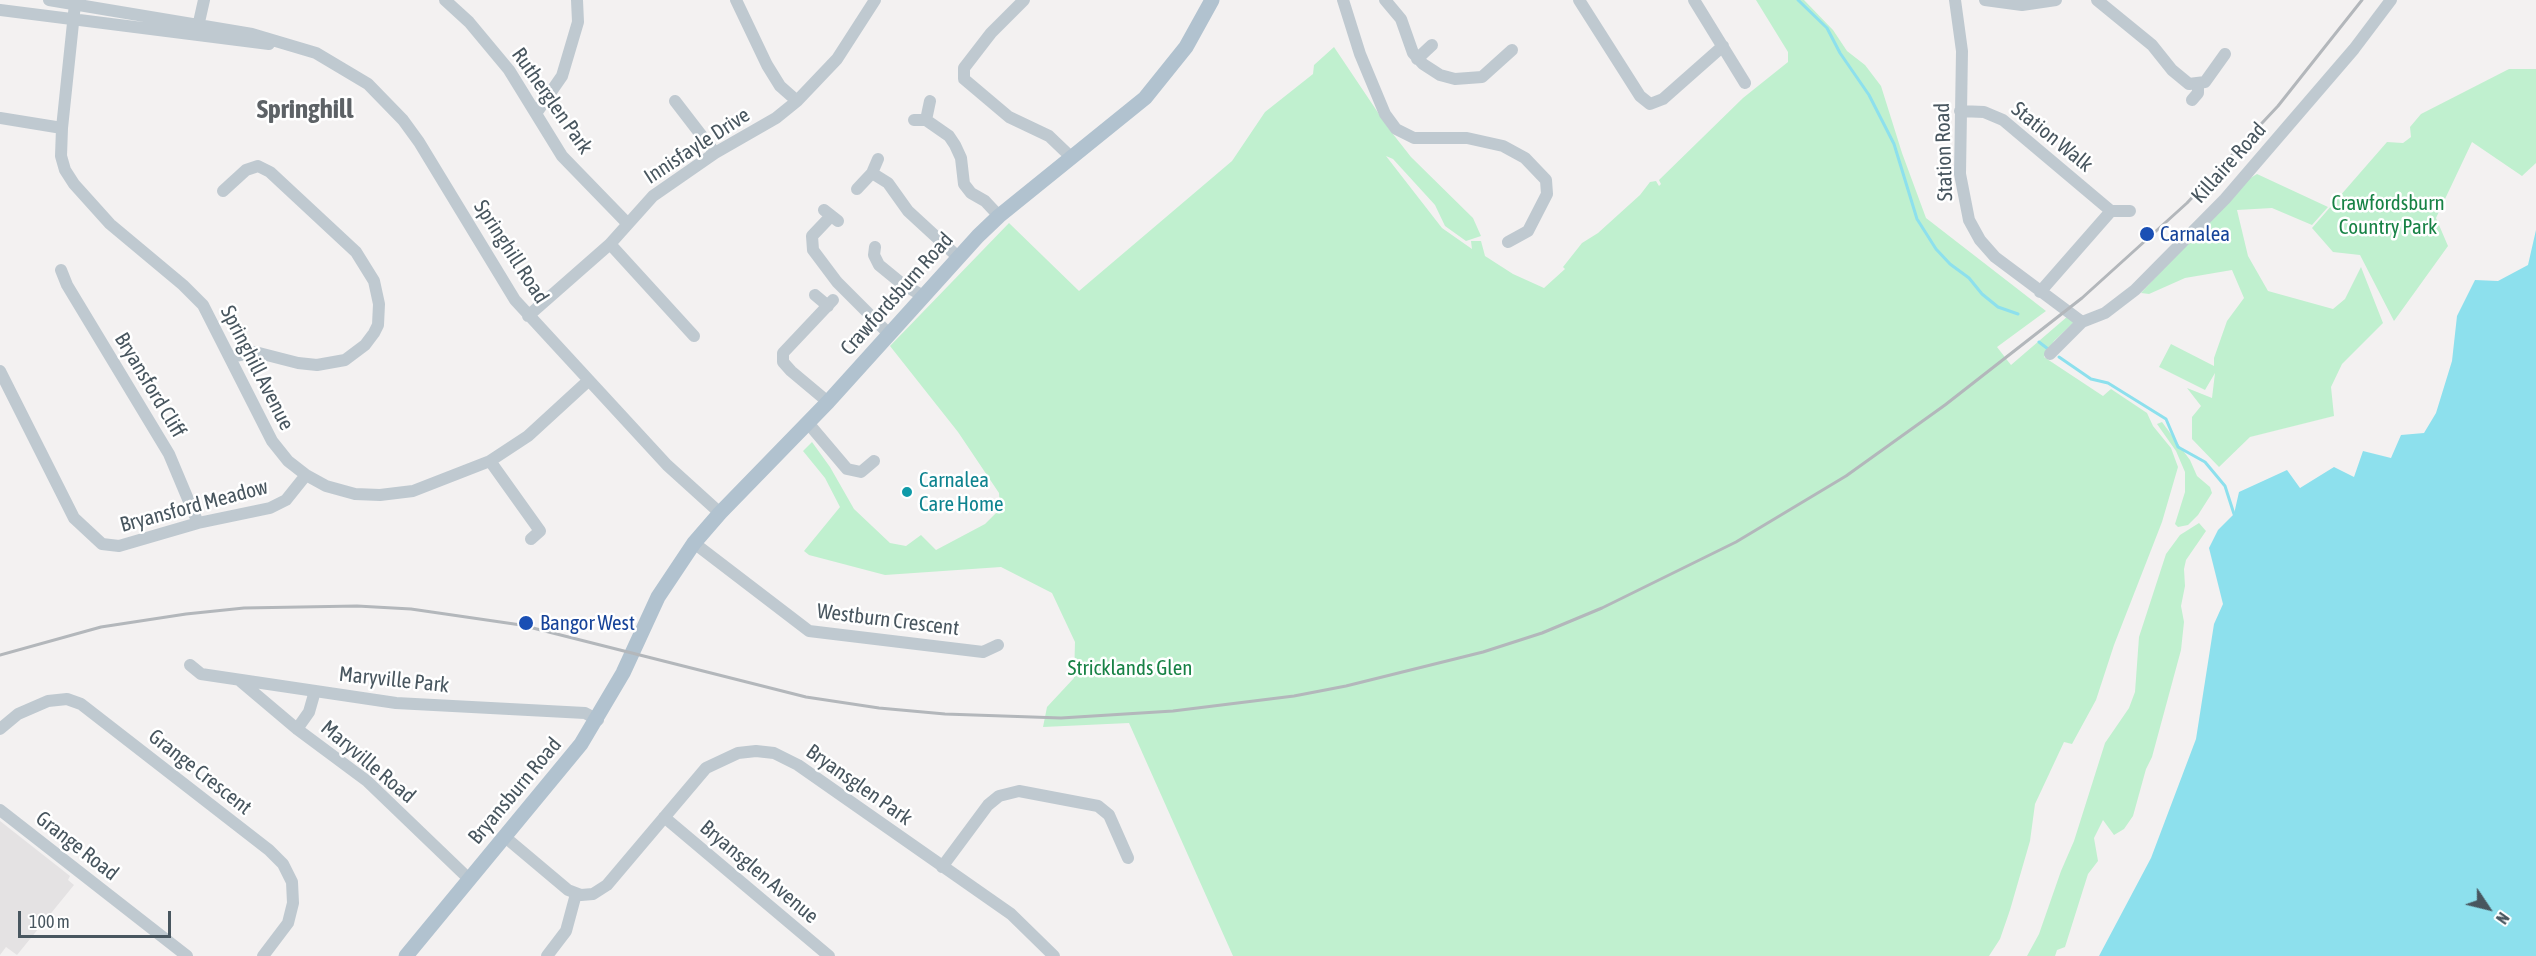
<!DOCTYPE html>
<html>
<head>
<meta charset="utf-8">
<style>
  body { margin:0 }
  #map { position:relative; width:2536px; height:956px; overflow:hidden; background:#f3f1f1; font-family:"Asap Condensed",sans-serif }
  canvas { display:block }
  .north { position:absolute; left:2458px; top:878px; width:60px; height:60px; -webkit-text-stroke:4px #fff; paint-order:stroke; rotate:125deg; font-size:16px; font-weight:700; line-height:24px; text-align:center; color:#48565f }
  .north::after { content:''; display:block; margin:auto; width:21px; height:27px; background:#48565f; clip-path:polygon(50% 0,100% 100%,50% 72%,0 100%) }
  .scale { position:absolute; left:18px; top:911px; width:153px; height:27px; box-sizing:border-box; border:3px solid #48565f; border-top:0; padding-left:8px; font-size:18px; line-height:21px; white-space:nowrap; color:#48565f; -webkit-text-stroke:4px #fff; paint-order:stroke }
</style>
</head>
<body>
<div id="map">
<canvas width="2536" height="956"></canvas>
<div class="north">N</div>
<div class="scale">100 m</div>
</div>
<script>
const ctx = document.querySelector('canvas').getContext('2d');
ctx.lineJoin = 'round';
function fillPath(path, color) {
  ctx.fillStyle = color;
  ctx.fill(path, 'evenodd');
}
function poly(rows) {
  const path = new Path2D();
  for (const r of rows) {
    path.moveTo(r[0], r[1]);
    for (let i = 2; i < r.length; i += 2) path.lineTo(r[i], r[i + 1]);
  }
  return path;
}
function strokePath(path, color, width, dash) {
  ctx.strokeStyle = color;
  ctx.lineWidth = width;
  ctx.lineCap = dash ? 'butt' : 'round';
  ctx.setLineDash(dash || []);
  ctx.stroke(path);
}
function label(font, color, halo, rows, align = 'center') {
  ctx.font = font + ' "Asap Condensed",sans-serif';
  ctx.lineWidth = 5;
  ctx.setLineDash([]);
  ctx.textBaseline = 'middle';
  ctx.strokeStyle = halo;
  ctx.fillStyle = color;
  for (const [text, x, y, turn = 0] of rows) {
    ctx.save();
    ctx.translate(x, y);
    ctx.rotate((+turn || 0) * Math.PI / 180);
    ctx.textAlign = isNaN(turn) ? turn : align;
    if (halo) ctx.strokeText(text, 0, 0);
    ctx.fillText(text, 0, 0);
    ctx.restore();
  }
}
fillPath(poly([
  [0,821,70,876,68,880,74,885,17,955,6,947,0,955]
]), '#e4e2e3');
fillPath(poly([
  [1756,0,1804,0,1833,30,1847,51,1865,65,1881,86,1902,153,1926,218,2046,311,1997,347,2011,365,2068,316,2074,322,2054,341,2044,357,2103,396,2111,389,2147,413,2153,426,2171,448,2178,467,2162,522,2114,645,2096,700,2072,744,2064,742,2035,804,2030,841,2010,910,2000,939,1989,956,1233,956,1129,723,1043,727,1047,707,1074,678,1075,642,1052,593,1001,567,885,575,809,555,804,551,840,507,825,478,803,451,812,442,830,467,854,509,890,543,906,546,921,535,936,550,985,524,1000,509,999,493,958,432,890,346,1009,223,1079,291,1232,161,1265,112,1313,74,1314,65,1334,47,1389,129,1411,157,1473,218,1481,236,1466,241,1445,226,1435,205,1393,159,1386,156,1442,228,1472,249,1471,241,1481,241,1485,256,1513,274,1544,288,1565,269,1563,267,1582,243,1598,233,1640,195,1650,182,1656,181,1659,186,1661,184,1659,180,1743,98,1788,62,1788,52],
  [2509,69,2536,69,2536,163,2522,176,2472,142,2436,218,2448,246,2394,321,2360,255,2333,252,2312,228,2387,142,2403,143,2411,137,2410,127,2421,114],
  [2257,174,2328,207,2312,225,2272,208,2237,210,2248,256,2268,291,2333,309,2345,299,2361,267,2383,323,2342,364,2331,387,2334,416,2250,437,2219,467,2192,439,2192,417,2201,406,2187,388,2212,398,2215,373,2205,390,2159,367,2171,344,2214,366,2214,358,2227,321,2244,298,2232,270,2185,278,2149,294,2141,293,2242,183],
  [2162,422,2190,460,2197,476,2210,487,2212,493,2198,515,2188,525,2178,527,2175,524,2185,492,2185,472,2176,451,2157,424],
  [2199,523,2206,531,2186,560,2184,569,2185,586,2181,606,2184,622,2181,650,2152,757,2146,769,2133,816,2124,829,2114,835,2103,820,2094,838,2098,861,2088,874,2065,947,2057,950,2055,956,2027,956,2039,934,2061,871,2074,841,2105,743,2129,708,2135,692,2139,637,2166,554,2180,535]
]), '#c0f0cf');
fillPath(poly([
  [2536,230,2536,956,2099,956,2151,858,2196,739,2214,624,2223,604,2209,548,2218,530,2234,514,2239,492,2287,470,2300,488,2334,467,2354,477,2363,451,2391,458,2401,435,2424,433,2436,413,2452,361,2457,316,2475,280,2498,281,2528,265]
]), '#8de0ed');
strokePath(poly([
  [1798,0,1827,28,1840,53,1869,95,1894,144,1917,219,1936,249,1950,264,1969,278,1982,294,1998,307,2018,314],
  [2039,342,2048,349],
  [2059,357,2091,379,2108,383,2166,419,2178,447,2205,462,2225,486,2234,514]
]), '#8de0ed', 3);
strokePath(poly([
  [49,0,252,34,316,53,368,84,403,120,419,142,515,300,667,465,720,513],
  [445,0,469,22,509,70,562,156,628,224],
  [736,0,767,65,780,86,797,101],
  [1024,0,991,33,964,68,964,79,1009,117,1049,136,1072,158],
  [1343,0,1360,54,1385,114,1396,129,1414,138,1467,138,1503,146,1525,158,1546,180,1547,194,1528,231,1508,242],
  [1385,0,1401,19,1413,53,1423,64,1440,75,1455,79,1482,77,1512,50],
  [1579,0,1640,96,1650,104,1663,99,1723,46],
  [1694,0,1745,83],
  [1955,0,1962,51,1960,174,1969,220,1980,240,1995,257,2082,322],
  [1985,0,2022,5,2056,0],
  [2097,0,2152,45,2172,70,2189,84,2205,82,2225,54],
  [75,4,62,128,61,156,65,170,74,184,110,224,183,285,203,305,272,441,288,461,306,475,326,486,355,494,380,495,413,491,490,461,528,436,588,381],
  [0,10,269,44],
  [197,31,204,0],
  [1417,59,1432,45],
  [2192,100,2198,93,2198,85],
  [675,101,715,153],
  [930,101,926,120,949,136,955,145,961,158,964,184,971,193,985,201,999,216],
  [1960,111,1984,112,2003,120,2111,211],
  [537,112,562,76,578,22,577,0],
  [0,118,62,128],
  [914,120,926,120],
  [872,173,888,183,908,211,958,257],
  [857,189,872,173,878,159],
  [223,191,246,170,258,166,270,172,356,252,374,281,379,304,378,325,374,333,365,345,345,360,317,365,298,363,255,352,230,357],
  [824,210,838,221],
  [831,216,812,236,813,250,837,282,889,334],
  [610,244,694,336],
  [875,247,874,255,879,265,901,283,923,296],
  [61,270,67,285,169,454,198,523],
  [2040,292,2111,211,2130,211],
  [815,295,828,306],
  [528,316,610,244,653,196,715,153,776,118,797,101,837,59,875,0],
  [2050,354,2082,322,2105,313,2135,290,2225,199,2354,49,2391,0],
  [0,371,74,518,102,544,119,546,198,523,270,508,286,500,306,475],
  [828,402,791,371,783,362,783,353,833,300],
  [808,423,847,469,861,472,874,461],
  [490,461,540,531,531,539],
  [694,543,809,631,983,652,998,645],
  [190,665,201,674,396,703,585,713,598,720],
  [239,680,297,729,367,781,469,879],
  [0,729,18,714,48,701,67,699,81,704,269,850,283,864,292,882,293,903,288,923,263,956],
  [297,729,309,712,315,691],
  [0,810,187,956],
  [664,817,829,956],
  [505,837,568,890,581,895,593,894,607,885,706,768,738,753,756,751,774,753,798,765,1011,914,1054,956],
  [942,867,988,805,999,796,1019,791,1098,806,1109,815,1128,858],
  [547,956,566,931,576,894]
]), '#bfc9d0', 12);
strokePath(poly([
  [406,956,581,744,623,673,658,597,694,543,720,513,828,402,978,236,999,216,1145,98,1186,47,1212,0]
]), '#b1c2cf', 15);
strokePath(poly([
  [0,655,101,627,186,614,244,608,357,606,411,609,521,625,806,697,879,708,945,714,1061,718,1173,711,1294,696,1346,686,1483,652,1542,633,1602,608,1736,542,1846,476,1945,405,2082,298,2187,203,2278,106,2362,0]
]), '#b3b7bb', 3);
for (const [x, y, r, color] of [
  [2147,234,8,"#1a4fb4"],
  [907,492,6,"#0f9aa8"],
  [526,623,8,"#1a4fb4"]
]) {
  const dot = new Path2D();
  dot.arc(x, y, r, 0, 2 * Math.PI);
  ctx.fillStyle = color;
  ctx.fill(dot);
  strokePath(dot, '#fff', 2);
}
label('21px', '#48565f', '#fff', [
  ["Rutherglen Park",552,101,55],
  ["Station Walk",2052,137,39],
  ["Innisfayle Drive",697,146,-33],
  ["Station Road",1944,152,-92],
  ["Killaire Road",2229,163,-48],
  ["Springhill Road",511,252,57],
  ["Crawfordsburn Road",897,294,-48],
  ["Springhill Avenue",257,368,63],
  ["Bryansford Cliff",150,385,59],
  ["Bryansford Meadow",194,506,-15],
  ["Westburn Crescent",888,620,7],
  ["Maryville Park",394,680,6],
  ["Maryville Road",368,762,40],
  ["Grange Crescent",200,772,38],
  ["Bryansglen Park",859,785,35],
  ["Bryansburn Road",515,791,-50],
  ["Grange Road",77,846,38],
  ["Bryansglen Avenue",759,872,40]
]);
label('21px', '#178245', '#fff', [
  ["Crawfordsburn",2388,203],
  ["Country Park",2388,227],
  ["Stricklands Glen",1130,668]
]);
label('21px', '#164399', '#fff', [
  ["Carnalea",2160,234],
  ["Bangor West",540,623]
], 'left');
label('21px', '#0d838f', '#fff', [
  ["Carnalea",919,480],
  ["Care Home",919,504]
], 'left');
label('bold 27px', '#5d6266', '#fff', [
  ["Springhill",305,109]
]);
</script>
</body>
</html>
